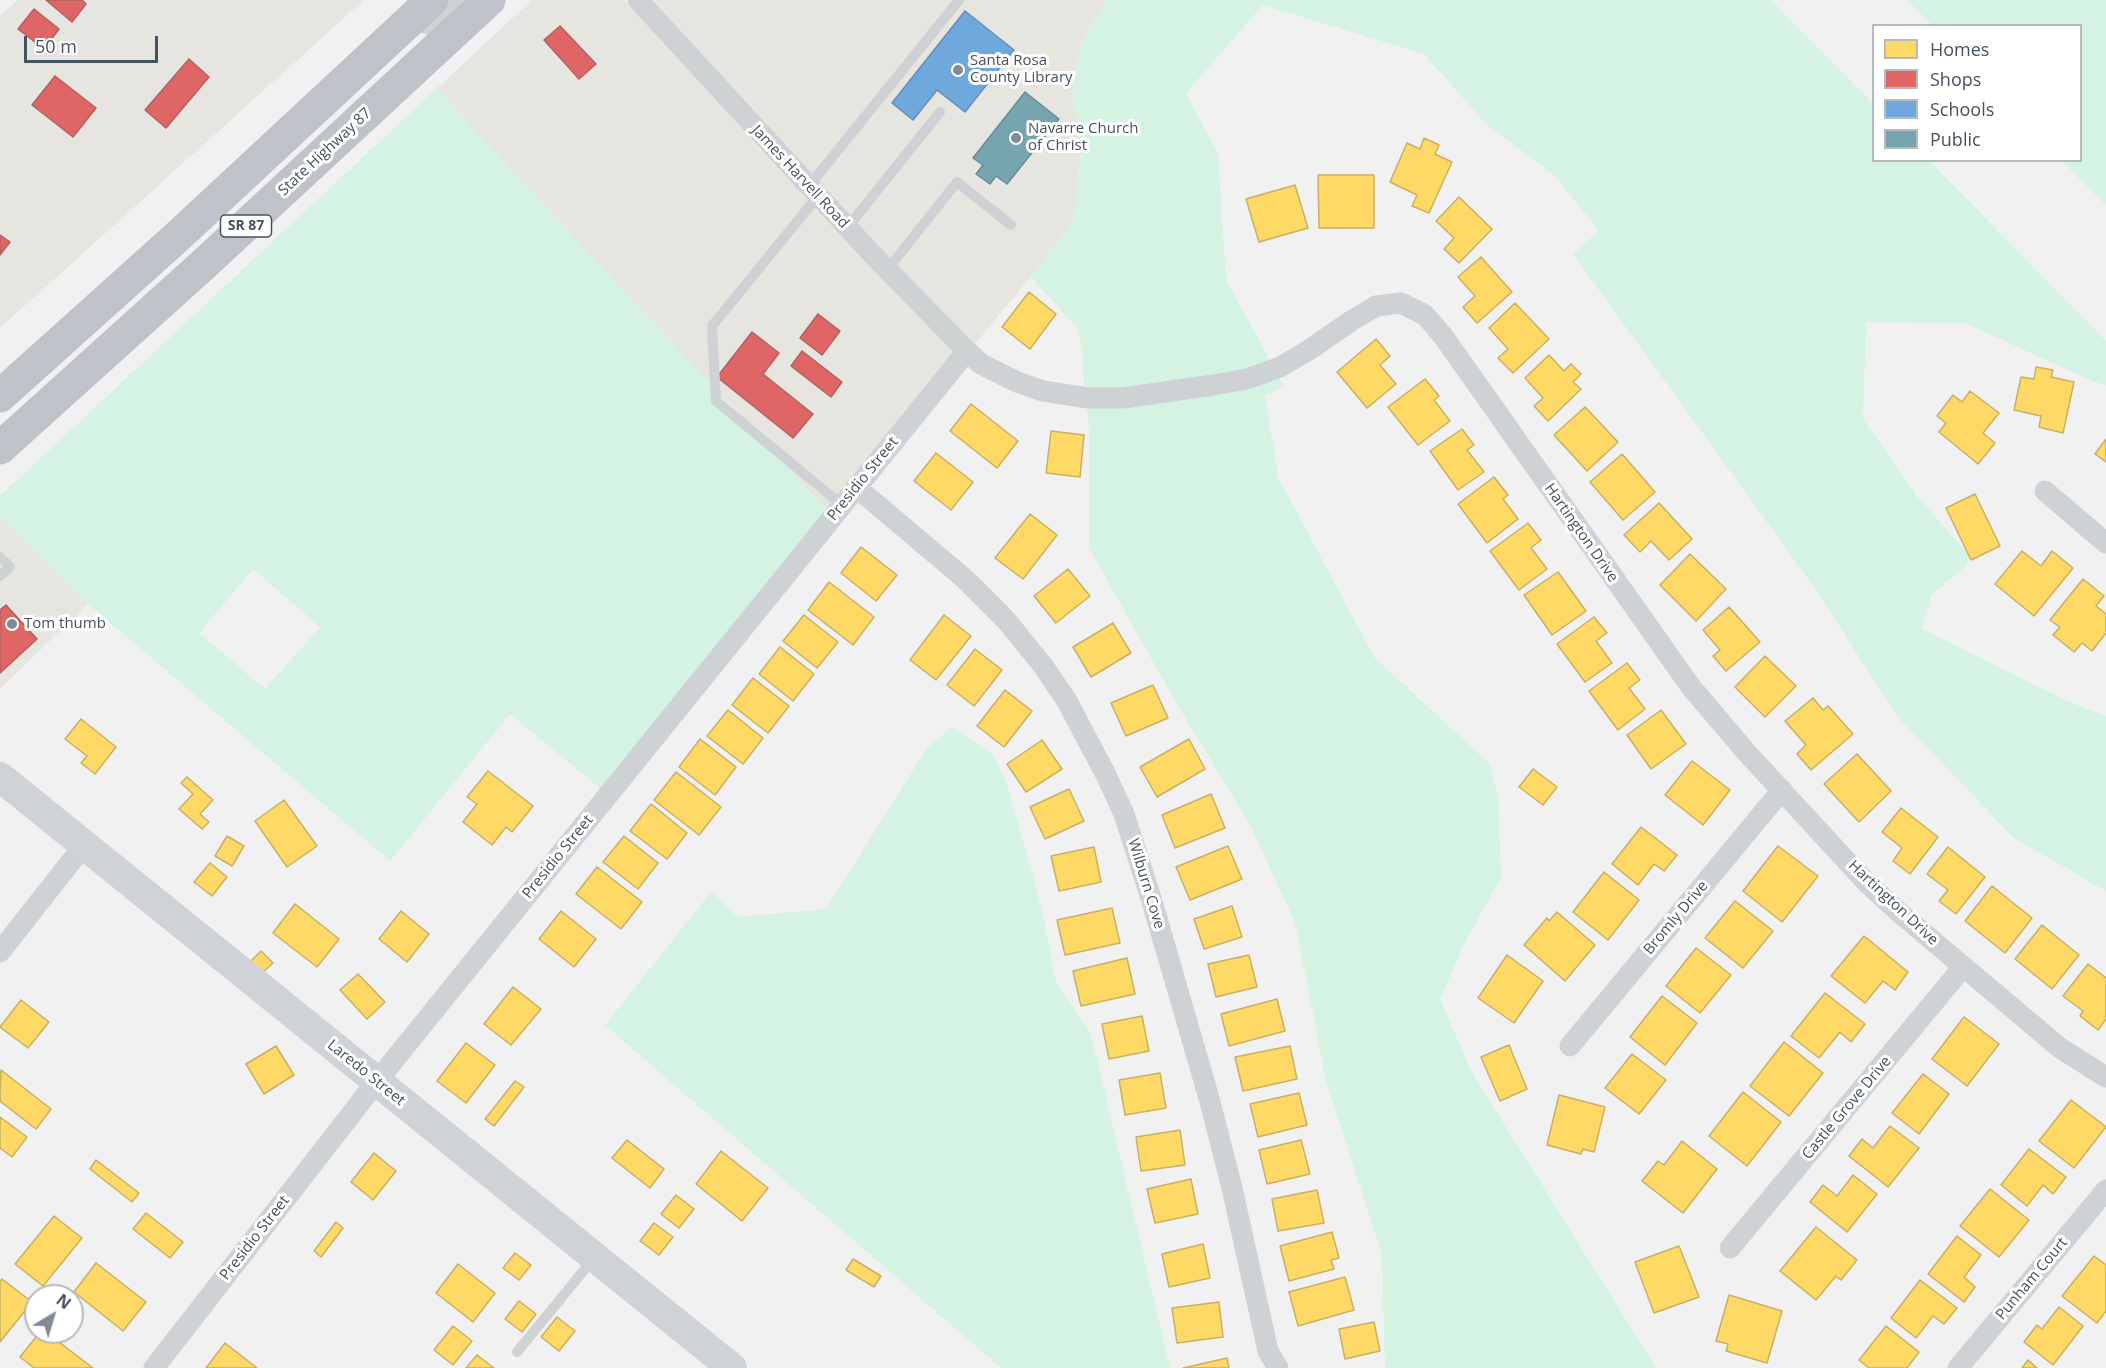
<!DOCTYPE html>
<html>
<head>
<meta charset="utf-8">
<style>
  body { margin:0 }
  #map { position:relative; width:2106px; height:1368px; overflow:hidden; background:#f2f1f1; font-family:"Open Sans",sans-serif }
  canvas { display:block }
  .legend { position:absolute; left:1872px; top:24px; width:210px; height:138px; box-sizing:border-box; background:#fff; border:2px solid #b5babf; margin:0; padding:8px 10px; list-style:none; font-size:18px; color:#465260 }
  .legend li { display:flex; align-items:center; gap:12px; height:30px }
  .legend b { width:30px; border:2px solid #b5babf }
  .north { position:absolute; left:24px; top:1284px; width:60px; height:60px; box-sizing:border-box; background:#fff; border:2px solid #b5babf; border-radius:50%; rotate:38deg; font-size:16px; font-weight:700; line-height:24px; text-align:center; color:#465260 }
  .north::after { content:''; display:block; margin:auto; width:21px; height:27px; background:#828a93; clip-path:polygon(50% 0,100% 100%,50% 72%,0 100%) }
  .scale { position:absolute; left:24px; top:36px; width:134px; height:27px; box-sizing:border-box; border:3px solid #465260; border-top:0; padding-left:8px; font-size:18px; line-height:21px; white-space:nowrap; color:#465260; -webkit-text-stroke:4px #fff; paint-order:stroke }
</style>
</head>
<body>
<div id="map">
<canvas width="2106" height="1368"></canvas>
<ul class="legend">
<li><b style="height:16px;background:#ffd966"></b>Homes</li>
<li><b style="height:16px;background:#e06666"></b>Shops</li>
<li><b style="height:16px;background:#6fa8dc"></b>Schools</li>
<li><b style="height:16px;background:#76a5af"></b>Public</li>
</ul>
<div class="north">N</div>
<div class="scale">50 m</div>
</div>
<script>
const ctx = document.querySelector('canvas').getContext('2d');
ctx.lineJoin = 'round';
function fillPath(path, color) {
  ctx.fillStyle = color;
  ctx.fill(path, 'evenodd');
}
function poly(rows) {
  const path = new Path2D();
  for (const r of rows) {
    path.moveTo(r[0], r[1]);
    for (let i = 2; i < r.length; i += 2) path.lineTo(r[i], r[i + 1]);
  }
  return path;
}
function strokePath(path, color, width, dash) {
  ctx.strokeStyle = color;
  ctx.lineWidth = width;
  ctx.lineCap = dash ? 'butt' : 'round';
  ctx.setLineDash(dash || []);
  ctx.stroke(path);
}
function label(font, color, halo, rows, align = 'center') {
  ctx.font = font + ' "Open Sans",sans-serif';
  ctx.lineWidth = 6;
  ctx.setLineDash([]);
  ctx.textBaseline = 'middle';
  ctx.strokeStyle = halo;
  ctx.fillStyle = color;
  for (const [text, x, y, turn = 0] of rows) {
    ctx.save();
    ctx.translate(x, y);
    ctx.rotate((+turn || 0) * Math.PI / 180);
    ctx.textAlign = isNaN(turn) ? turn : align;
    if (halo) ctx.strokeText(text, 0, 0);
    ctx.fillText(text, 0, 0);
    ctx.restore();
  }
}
fillPath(poly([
  [18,0,364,0,0,328,0,16],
  [532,0,624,0,862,259,954,352,826,509,436,89],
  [652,0,1106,0,1083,41,1072,88,1081,146,1074,220,1037,269,975,344,877,245],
  [0,517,88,604,0,689]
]), '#e7e5df');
fillPath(poly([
  [1106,0,1771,0,1873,104,1874,160,1929,161,2106,341,2106,385,2092,381,1965,323,1866,322,1863,419,1917,496,1968,554,1967,565,1931,595,1922,629,2067,701,2106,716,2106,891,2014,838,1897,716,1816,590,1573,254,1599,231,1554,175,1487,125,1424,54,1263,5,1186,93,1218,154,1226,280,1270,360,1246,369,1212,376,1123,388,1085,388,1079,330,1031,277,1074,220,1081,146,1072,88,1083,41],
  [1907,0,2106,0,2106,205,2062,161,2080,160,2080,26,1932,25],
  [436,89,826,509,601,789,510,714,390,861,88,604,0,517,0,496],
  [253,569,320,627,265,689,199,633],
  [1279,377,1284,387,1265,395,1278,477,1374,657,1491,765,1498,800,1501,877,1463,946,1440,999,1471,1071,1656,1368,1385,1368,1382,1255,1326,1081,1295,922,1251,827,1174,699,1089,548,1089,429,1087,408],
  [952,727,993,754,1006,781,1041,906,1056,982,1091,1034,1170,1368,1001,1368,605,1025,711,892,738,917,826,909,927,748]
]), '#d4f3e2');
const homes = poly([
  [1424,138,1439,145,1435,154,1452,162,1429,213,1412,206,1417,195,1390,182,1407,143,1420,149,1424,138],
  [1318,175,1374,175,1374,228,1319,228,1318,175],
  [1295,185,1308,228,1259,242,1246,199,1295,185],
  [1459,197,1492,229,1459,263,1444,249,1454,238,1436,221,1459,197],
  [1481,257,1512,292,1477,323,1463,307,1475,296,1458,277,1481,257],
  [1029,292,1056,314,1030,349,1002,327,1029,292],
  [1515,303,1549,339,1513,373,1498,358,1508,349,1489,328,1515,303],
  [1376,339,1390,356,1380,365,1396,384,1367,408,1337,372,1376,339],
  [1549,355,1564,371,1571,364,1581,374,1573,382,1581,389,1548,421,1534,406,1543,398,1525,378,1549,355],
  [2036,367,2053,370,2051,377,2074,382,2063,433,2039,427,2041,416,2014,410,2021,377,2034,379,2036,367],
  [1425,379,1439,396,1434,400,1450,421,1418,445,1388,407,1425,379],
  [1970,391,1999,413,1983,433,1995,443,1978,464,1939,432,1946,423,1937,416,1953,395,1962,402,1970,391],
  [971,404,1018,441,997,468,950,431,971,404],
  [1585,407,1618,442,1587,471,1554,435,1585,407],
  [1462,429,1474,445,1467,450,1484,472,1458,490,1430,451,1462,429],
  [1051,431,1084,435,1080,477,1046,473,1051,431],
  [2106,439,2106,462,2095,454,2106,439],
  [936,453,973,482,951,510,914,481,936,453],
  [1622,454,1655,492,1623,520,1590,482,1622,454],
  [1494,477,1508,495,1503,499,1518,519,1487,543,1458,504,1494,477],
  [1975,494,2000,546,1971,560,1946,508,1975,494],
  [1659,503,1692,539,1669,560,1651,541,1640,552,1624,535,1659,503],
  [1030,514,1057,535,1023,579,995,558,1030,514],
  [1528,523,1541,540,1531,548,1547,569,1519,590,1490,551,1528,523],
  [861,547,897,575,876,601,841,573,861,547],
  [2022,551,2041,566,2052,551,2073,568,2034,616,1995,584,2022,551],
  [1690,554,1726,589,1696,621,1660,585,1690,554],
  [1068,569,1090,596,1056,623,1034,596,1068,569],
  [1558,572,1586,611,1552,635,1524,595,1558,572],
  [2083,579,2104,596,2096,606,2106,614,2106,633,2092,651,2082,643,2074,652,2053,635,2060,627,2050,620,2083,579],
  [829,582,874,617,853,645,808,610,829,582],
  [1729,607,1760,642,1726,671,1713,656,1720,650,1703,630,1729,607],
  [804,615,838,642,817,668,783,641,804,615],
  [944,615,971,636,936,680,910,660,944,615],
  [1594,617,1607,633,1596,641,1612,663,1585,682,1557,644,1594,617],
  [1113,623,1131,653,1091,677,1073,647,1113,623],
  [780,647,814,674,793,701,759,674,780,647],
  [975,649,1002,670,974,706,947,685,975,649],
  [1765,656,1796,686,1765,717,1735,687,1765,656],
  [1627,663,1640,680,1629,688,1645,709,1618,730,1589,691,1627,663],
  [753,678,789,706,768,733,732,705,753,678],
  [1153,685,1168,718,1126,736,1111,703,1153,685],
  [1005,690,1032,711,1004,747,977,726,1005,690],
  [1813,698,1823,710,1828,706,1853,734,1811,770,1797,754,1806,745,1785,721,1813,698],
  [728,710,763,738,743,764,707,736,728,710],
  [1661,710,1686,744,1651,769,1627,735,1661,710],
  [81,719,116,747,95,774,81,763,87,756,65,739,81,719],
  [700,739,736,767,715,795,679,767,700,739],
  [1189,739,1205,769,1157,797,1140,767,1189,739],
  [1042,740,1062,769,1026,792,1007,764,1042,740],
  [1857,754,1891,791,1859,822,1824,784,1857,754],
  [1692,761,1730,790,1703,825,1665,795,1692,761],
  [1533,769,1557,787,1543,805,1519,787,1533,769],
  [488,771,533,806,512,832,506,827,492,845,463,822,477,804,467,797,488,771],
  [676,772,721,807,699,835,654,800,676,772],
  [187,777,213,800,200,814,209,822,202,829,179,809,193,794,181,783,187,777],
  [1069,789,1084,821,1045,839,1030,807,1069,789],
  [1211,794,1225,828,1175,848,1162,815,1211,794],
  [284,800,317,846,287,867,255,821,284,800],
  [651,804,687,833,667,859,630,831,651,804],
  [1901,808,1938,837,1910,874,1893,861,1902,848,1882,832,1901,808],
  [1641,827,1677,855,1664,871,1654,864,1638,885,1612,864,1641,827],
  [227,836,244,846,232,866,215,856,227,836],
  [624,836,658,863,638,889,603,862,624,836],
  [1228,846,1242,879,1190,900,1176,867,1228,846],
  [1778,846,1818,876,1782,922,1743,891,1778,846],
  [1094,847,1101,882,1059,891,1051,856,1094,847],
  [1948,847,1985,877,1956,914,1939,901,1948,890,1927,874,1948,847],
  [210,863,227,877,212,896,194,882,210,863],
  [597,867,642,902,621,929,576,894,597,867],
  [1604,872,1639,900,1608,940,1573,912,1604,872],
  [1992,886,2032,918,2005,953,1965,921,1992,886],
  [1735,901,1773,931,1743,968,1705,938,1735,901],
  [295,904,339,939,317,967,273,933,295,904],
  [1232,906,1242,937,1204,949,1194,919,1232,906],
  [1112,908,1120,943,1065,955,1057,920,1112,908],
  [401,911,429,934,407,962,379,939,401,911],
  [561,911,596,939,574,967,539,939,561,911],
  [1557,912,1595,945,1565,981,1524,945,1547,918,1549,921,1557,912],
  [2042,925,2079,955,2052,989,2015,959,2042,925],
  [1864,936,1908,972,1895,990,1883,981,1865,1003,1831,976,1864,936],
  [1696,948,1731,975,1700,1013,1666,986,1696,948],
  [261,951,273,963,260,975,249,963,261,951],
  [1249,955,1257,987,1216,997,1208,964,1249,955],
  [1507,955,1543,981,1514,1023,1478,998,1507,955],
  [1127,958,1135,994,1081,1006,1073,971,1127,958],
  [2088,964,2106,978,2106,1019,2098,1030,2080,1016,2083,1011,2063,996,2088,964],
  [358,974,385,1002,367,1019,340,990,358,974],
  [513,987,541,1009,511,1045,484,1024,513,987],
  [1825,993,1865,1024,1851,1042,1840,1032,1819,1058,1791,1036,1825,993],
  [1662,996,1697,1023,1665,1065,1630,1037,1662,996],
  [1277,999,1285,1031,1229,1046,1221,1014,1277,999],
  [21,1000,49,1022,28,1048,0,1027,21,1000],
  [1142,1016,1149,1051,1109,1059,1102,1024,1142,1016],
  [1964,1017,1999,1044,1967,1086,1932,1059,1964,1017],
  [1784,1042,1823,1073,1789,1116,1750,1086,1784,1042],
  [466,1043,495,1065,466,1103,437,1081,466,1043],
  [1509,1045,1527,1089,1500,1101,1481,1057,1509,1045],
  [276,1046,294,1075,264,1094,246,1064,276,1046],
  [1290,1046,1297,1079,1243,1091,1235,1057,1290,1046],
  [1632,1054,1666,1080,1639,1114,1605,1088,1632,1054],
  [1,1070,51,1109,36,1129,0,1101,1,1070],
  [1160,1073,1166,1108,1125,1115,1119,1080,1160,1073],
  [1923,1074,1949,1094,1919,1134,1892,1113,1923,1074],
  [515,1081,524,1087,494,1126,485,1119,515,1081],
  [1743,1092,1781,1122,1747,1166,1709,1136,1743,1092],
  [1299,1093,1307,1125,1258,1137,1250,1104,1299,1093],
  [1559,1095,1605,1107,1594,1152,1583,1149,1581,1154,1547,1145,1559,1095],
  [2071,1100,2106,1127,2074,1168,2039,1141,2071,1100],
  [0,1117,27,1137,12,1157,0,1148,0,1117],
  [1890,1126,1919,1148,1888,1187,1849,1156,1862,1139,1873,1148,1890,1126],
  [1180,1130,1185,1165,1141,1171,1136,1137,1180,1130],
  [627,1140,664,1169,650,1188,612,1158,627,1140],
  [1301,1140,1310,1174,1267,1184,1259,1150,1301,1140],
  [1682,1141,1717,1169,1683,1213,1642,1181,1658,1161,1664,1165,1682,1141],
  [2029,1149,2066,1177,2053,1194,2043,1185,2027,1206,2001,1185,2029,1149],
  [721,1151,768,1188,742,1221,696,1184,721,1151],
  [374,1153,396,1171,373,1200,351,1182,374,1153],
  [96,1160,139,1193,132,1202,90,1169,96,1160],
  [1853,1175,1877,1194,1847,1232,1810,1202,1823,1185,1837,1196,1853,1175],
  [1191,1179,1198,1214,1155,1223,1147,1189,1191,1179],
  [1990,1189,2029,1220,1999,1257,1960,1226,1990,1189],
  [1317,1190,1324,1223,1278,1231,1272,1199,1317,1190],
  [676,1195,694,1209,679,1228,661,1214,676,1195],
  [146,1213,183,1242,170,1258,133,1229,146,1213],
  [54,1216,82,1238,43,1286,15,1264,54,1216],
  [336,1222,343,1228,321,1257,314,1251,336,1222],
  [654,1223,673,1237,659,1255,640,1241,654,1223],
  [1816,1227,1857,1260,1841,1280,1836,1276,1816,1300,1780,1271,1816,1227],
  [1332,1232,1339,1258,1331,1260,1334,1269,1289,1281,1280,1246,1332,1232],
  [1957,1236,1981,1255,1964,1277,1975,1287,1964,1302,1928,1274,1957,1236],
  [1203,1244,1210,1278,1169,1287,1162,1254,1203,1244],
  [1679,1246,1699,1297,1654,1313,1635,1262,1679,1246],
  [515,1253,531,1265,519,1280,503,1268,515,1253],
  [2094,1256,2106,1265,2106,1311,2097,1323,2062,1296,2094,1256],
  [853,1259,881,1276,874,1287,846,1270,853,1259],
  [96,1263,146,1302,123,1331,74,1292,96,1263],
  [458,1264,495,1293,473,1322,436,1293,458,1264],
  [1345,1277,1354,1310,1298,1326,1289,1292,1345,1277],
  [2,1279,32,1302,0,1342,0,1282,2,1279],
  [1920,1280,1957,1308,1944,1324,1933,1316,1916,1338,1891,1318,1920,1280],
  [1729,1295,1782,1311,1767,1363,1726,1351,1728,1344,1716,1341,1729,1295],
  [519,1301,536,1314,522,1332,505,1319,519,1301],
  [1219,1302,1223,1337,1177,1343,1172,1308,1219,1302],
  [2059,1307,2083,1326,2053,1365,2024,1342,2037,1325,2042,1329,2059,1307],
  [557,1317,575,1331,559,1351,541,1337,557,1317],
  [1374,1322,1380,1351,1345,1359,1339,1329,1374,1322],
  [453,1326,472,1341,453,1365,434,1350,453,1326],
  [1886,1326,1919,1352,1907,1368,1869,1368,1859,1360,1886,1326],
  [40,1332,46,1332,93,1368,34,1368,20,1357,40,1332],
  [225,1343,257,1368,206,1368,225,1343],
  [477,1355,494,1368,466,1368,477,1355],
  [1227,1358,1229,1368,1183,1368,1227,1358],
  [2028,1360,2037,1368,2022,1368,2028,1360]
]);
fillPath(homes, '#ffd966');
strokePath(homes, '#c8b064', 1.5);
const shops = poly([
  [46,0,82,0,86,4,72,22,46,0],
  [34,9,59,29,44,49,18,29,34,9],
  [560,26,596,64,579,79,544,40,560,26],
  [189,59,209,77,166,128,145,110,189,59],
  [55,76,96,108,73,137,32,105,55,76],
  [0,235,10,242,0,255,0,235],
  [818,314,840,331,822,355,800,338,818,314],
  [752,332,779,353,763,374,813,414,793,438,717,377,752,332],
  [802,351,842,382,831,397,791,366,802,351],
  [6,605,37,639,0,673,0,610,6,605]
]);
fillPath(shops, '#e06666');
strokePath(shops, '#b26064', 1.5);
const schools = poly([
  [965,11,1014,50,965,112,937,90,913,120,892,103,965,11]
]);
fillPath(schools, '#6fa8dc');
strokePath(schools, '#638eb7', 1.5);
const public = poly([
  [1025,92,1059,119,1007,184,996,176,990,184,976,174,983,165,973,158,1025,92]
]);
fillPath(public, '#76a5af');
strokePath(public, '#688c97', 1.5);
strokePath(poly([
  [809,186,959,0],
  [818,196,712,326,716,401,842,505],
  [847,228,940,112],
  [887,270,957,182,1011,225],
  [0,557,10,567,0,576],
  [517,1352,594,1258]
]), '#cfd2d5', 10);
strokePath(poly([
  [638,0,870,252,967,351,981,364,1017,382,1043,391,1088,398,1123,398,1213,385,1247,379,1280,367,1309,350,1351,321,1376,306,1401,303,1425,315,1443,336,1691,687,1747,753,1867,883,1901,914,2060,1048,2106,1077],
  [427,24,453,0],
  [856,487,965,579,1006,620,1044,667,1067,701,1106,775,1124,814,1151,898,1209,1098,1232,1188,1268,1351,1278,1368],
  [2045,491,2106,543],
  [0,952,84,845],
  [1570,1046,1782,790],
  [1730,1248,1963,967],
  [154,1368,377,1081,967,351],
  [1958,1368,2106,1190]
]), '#cfd2d5', 21);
strokePath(poly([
  [0,777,732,1368]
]), '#cfd2d6', 30);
strokePath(poly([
  [0,396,177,237,432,0],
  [0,448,204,264,489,0]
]), '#bfc3c9', 33);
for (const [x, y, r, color] of [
  [958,70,6,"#828a93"],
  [1016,138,6,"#828a93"],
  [12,624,6,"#828a93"]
]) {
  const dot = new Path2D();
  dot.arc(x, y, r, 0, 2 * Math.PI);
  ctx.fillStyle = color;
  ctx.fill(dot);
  strokePath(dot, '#fff', 2);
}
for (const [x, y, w] of [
  [246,226,51]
]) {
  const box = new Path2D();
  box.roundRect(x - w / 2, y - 11, w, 22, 4.5);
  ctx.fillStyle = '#fff';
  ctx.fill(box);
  strokePath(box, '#465260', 1.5);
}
label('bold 14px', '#465260', null, [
  ["SR 87",246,226]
]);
label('15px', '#465260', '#fff', [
  ["Santa Rosa",970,61],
  ["County Library",970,78],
  ["Navarre Church",1028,129],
  ["of Christ",1028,146],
  ["Tom thumb",24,624]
], 'left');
label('15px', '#465260', '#fff', [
  ["State Highway 87",325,152,-43],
  ["James Harvell Road",800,177,47],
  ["Presidio Street",863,479,-51],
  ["Hartington Drive",1581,533,55],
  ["Presidio Street",558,857,-51],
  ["Wilburn Cove",1146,884,73],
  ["Hartington Drive",1893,903,43],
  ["Bromly Drive",1676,918,-50],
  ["Laredo Street",366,1073,39],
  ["Castle Grove Drive",1847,1108,-50],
  ["Presidio Street",255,1238,-52],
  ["Punham Court",2032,1279,-50]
]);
</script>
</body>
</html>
